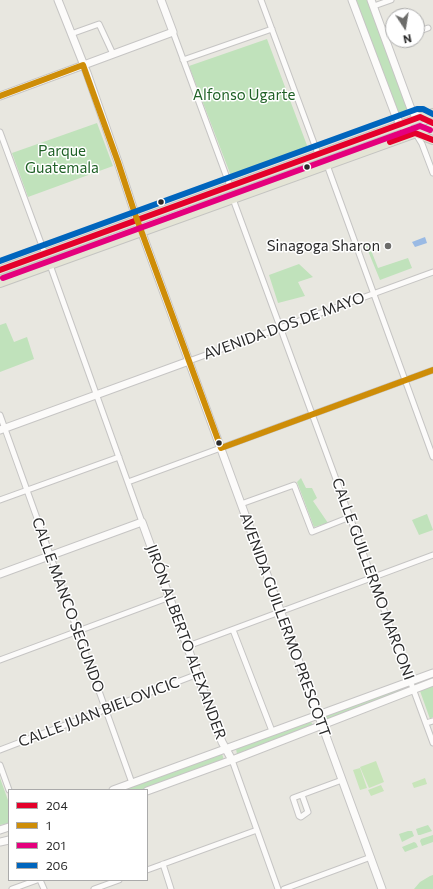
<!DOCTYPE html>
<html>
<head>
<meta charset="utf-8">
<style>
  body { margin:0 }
  #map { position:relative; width:433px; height:889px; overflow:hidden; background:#e8e7e0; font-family:Commissioner,sans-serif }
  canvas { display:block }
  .legend { position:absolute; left:8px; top:789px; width:140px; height:92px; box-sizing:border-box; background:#fff; border:1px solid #aaa; margin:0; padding:5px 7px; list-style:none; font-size:12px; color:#2a2a2a }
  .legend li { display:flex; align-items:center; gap:8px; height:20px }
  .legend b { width:20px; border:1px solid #aaa }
  .north { position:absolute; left:385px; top:8px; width:40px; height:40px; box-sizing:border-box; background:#fff; border:1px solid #aaa; border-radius:50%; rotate:168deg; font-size:11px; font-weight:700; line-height:16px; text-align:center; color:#2a2a2a }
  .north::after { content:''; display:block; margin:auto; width:14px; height:18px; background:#6c6c6a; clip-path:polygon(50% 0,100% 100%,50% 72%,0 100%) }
</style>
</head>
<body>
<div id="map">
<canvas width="433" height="889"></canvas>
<ul class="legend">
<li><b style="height:5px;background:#e4002b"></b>204</li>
<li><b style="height:5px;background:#ce8d08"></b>1</li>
<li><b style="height:5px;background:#e5007d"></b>201</li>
<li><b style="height:5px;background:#0065bd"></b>206</li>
</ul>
<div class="north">N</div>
</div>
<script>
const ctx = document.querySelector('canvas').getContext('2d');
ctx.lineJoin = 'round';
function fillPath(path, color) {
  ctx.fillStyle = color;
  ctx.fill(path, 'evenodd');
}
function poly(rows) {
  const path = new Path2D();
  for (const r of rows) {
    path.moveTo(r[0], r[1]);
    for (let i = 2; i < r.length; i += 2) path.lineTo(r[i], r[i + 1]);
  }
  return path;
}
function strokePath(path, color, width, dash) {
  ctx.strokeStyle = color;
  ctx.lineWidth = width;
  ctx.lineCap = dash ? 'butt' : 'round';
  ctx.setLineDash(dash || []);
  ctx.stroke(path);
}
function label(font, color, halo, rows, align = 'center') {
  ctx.font = font + ' Commissioner,sans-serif';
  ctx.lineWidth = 3;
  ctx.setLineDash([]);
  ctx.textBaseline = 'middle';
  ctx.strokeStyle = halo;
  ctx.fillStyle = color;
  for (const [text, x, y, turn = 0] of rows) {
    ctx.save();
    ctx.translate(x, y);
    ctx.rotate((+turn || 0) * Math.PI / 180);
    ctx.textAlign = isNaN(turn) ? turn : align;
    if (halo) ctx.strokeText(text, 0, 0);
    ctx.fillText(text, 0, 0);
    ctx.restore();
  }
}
fillPath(poly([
  [356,0,367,0,407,108,406,111,400,113,398,111],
  [267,39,308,148,307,151,236,178,231,176,189,66],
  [97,123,113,166,28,197,12,153],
  [394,131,396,134,172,217,171,216,171,214,186,209,197,202],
  [108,234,110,238,0,279,0,274],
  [369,245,378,268,408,258,412,268,380,280,366,246],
  [299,264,313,277,298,282,305,296,278,303,269,275],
  [6,323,14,342,27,337,34,359,0,372,0,325],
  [301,478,306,488,312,488,317,498,313,501,328,523,314,527,297,482],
  [427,514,433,530,419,535,412,520],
  [408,684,410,688,327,719,325,715],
  [433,686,433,717,430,719,420,691],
  [311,722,313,725,237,754,236,749,272,733],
  [222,754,224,760,141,790,124,790],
  [0,778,9,803,9,823,0,825],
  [428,825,432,831,420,835,418,835,416,829],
  [408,831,412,831,414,836,402,842,399,834],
  [433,835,433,842,422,846,420,841,421,839],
  [414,842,416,843,418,847,405,852,402,847],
  [433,875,433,889,414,889,420,882,430,876]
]), '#c0e2bb');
fillPath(poly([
  [376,761,384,782,369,788,360,767],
  [360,768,367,788,360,790,353,770],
  [425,778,427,784,414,788,412,783],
  [381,785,384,791,371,796,368,790]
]), '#c8e5ba');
fillPath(poly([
  [425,237,427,243,415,247,412,242]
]), '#9abae4');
const street = poly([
  [261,0,318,154],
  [374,6,391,0],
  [173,32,230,186],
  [417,32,428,28],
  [71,34,99,24,113,54],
  [183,60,272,29],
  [0,132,45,254],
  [416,134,422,144,433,173],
  [327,165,433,457],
  [233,199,433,743],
  [50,265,142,522],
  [189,361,433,272],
  [0,415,132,783],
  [128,482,433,370],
  [0,500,119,457],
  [241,504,294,485,312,532,350,517],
  [233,630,272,731],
  [188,646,433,555],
  [0,660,170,597],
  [426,723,433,721],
  [0,750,198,674],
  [232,760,278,889],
  [0,765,9,790],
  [302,795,308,812,301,817,299,816,293,798,342,780],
  [163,864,171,889],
  [147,870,257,830],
  [40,880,44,889],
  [12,889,37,880],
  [94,889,119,880],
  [284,889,371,857]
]);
const secondary = poly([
  [58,0,87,73,118,162,135,214,382,889],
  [352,0,395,114,400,124],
  [371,0,411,109,415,115,420,117],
  [0,96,173,32,161,0],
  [0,430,189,361],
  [0,574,142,522,222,742,232,760],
  [113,790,433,673],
  [147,791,232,760,433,682],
  [0,830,9,827],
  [0,842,9,840]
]);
const primary = poly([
  [400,124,415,133,433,140],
  [0,270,433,113],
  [0,283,433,127]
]);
strokePath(street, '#c6c5c4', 7);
strokePath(secondary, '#c6c5c4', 9);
strokePath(primary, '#c4c4c1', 10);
strokePath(street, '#fcfbfa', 5);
strokePath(secondary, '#fcfbfa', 7);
strokePath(primary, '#e4e4d5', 8);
strokePath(poly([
  [390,142,415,133,433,140],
  [0,270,420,117,433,123]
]), '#e4002b', 6);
strokePath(poly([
  [0,96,83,65,118,162,135,214,221,448,433,370]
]), '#ce8d08', 6);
strokePath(poly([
  [3,278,420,126,430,130]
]), '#e5007d', 6);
strokePath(poly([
  [0,261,417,109,423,109,433,114]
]), '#0065bd', 6);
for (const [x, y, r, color] of [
  [307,167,3.5,"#2a2a2a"],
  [161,202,3.5,"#2a2a2a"],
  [388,246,4,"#6c6c6a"],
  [219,443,3.5,"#2a2a2a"]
]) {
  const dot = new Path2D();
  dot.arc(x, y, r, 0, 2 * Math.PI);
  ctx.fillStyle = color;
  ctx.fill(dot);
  strokePath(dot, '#fff', 1.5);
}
label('15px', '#1f6126', '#fff', [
  ["Alfonso Ugarte",244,95],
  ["Parque",62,151],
  ["Guatemala",62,168]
]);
label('15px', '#2a2a2a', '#fff', [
  ["Sinagoga Sharon",380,246]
], 'right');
label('15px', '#2a2a2a', '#fff', [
  ["AVENIDA DOS DE MAYO",284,326,-20],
  ["CALLE GUILLERMO MARCONI",373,579,70],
  ["CALLE MANCO SEGUNDO",68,605,70],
  ["AVENIDA GUILLERMO PRESCOTT",285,625,70],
  ["JIRÓN ALBERTO ALEXANDER",186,642,70],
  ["CALLE JUAN BIELOVICIC",99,712,-21]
]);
</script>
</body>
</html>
